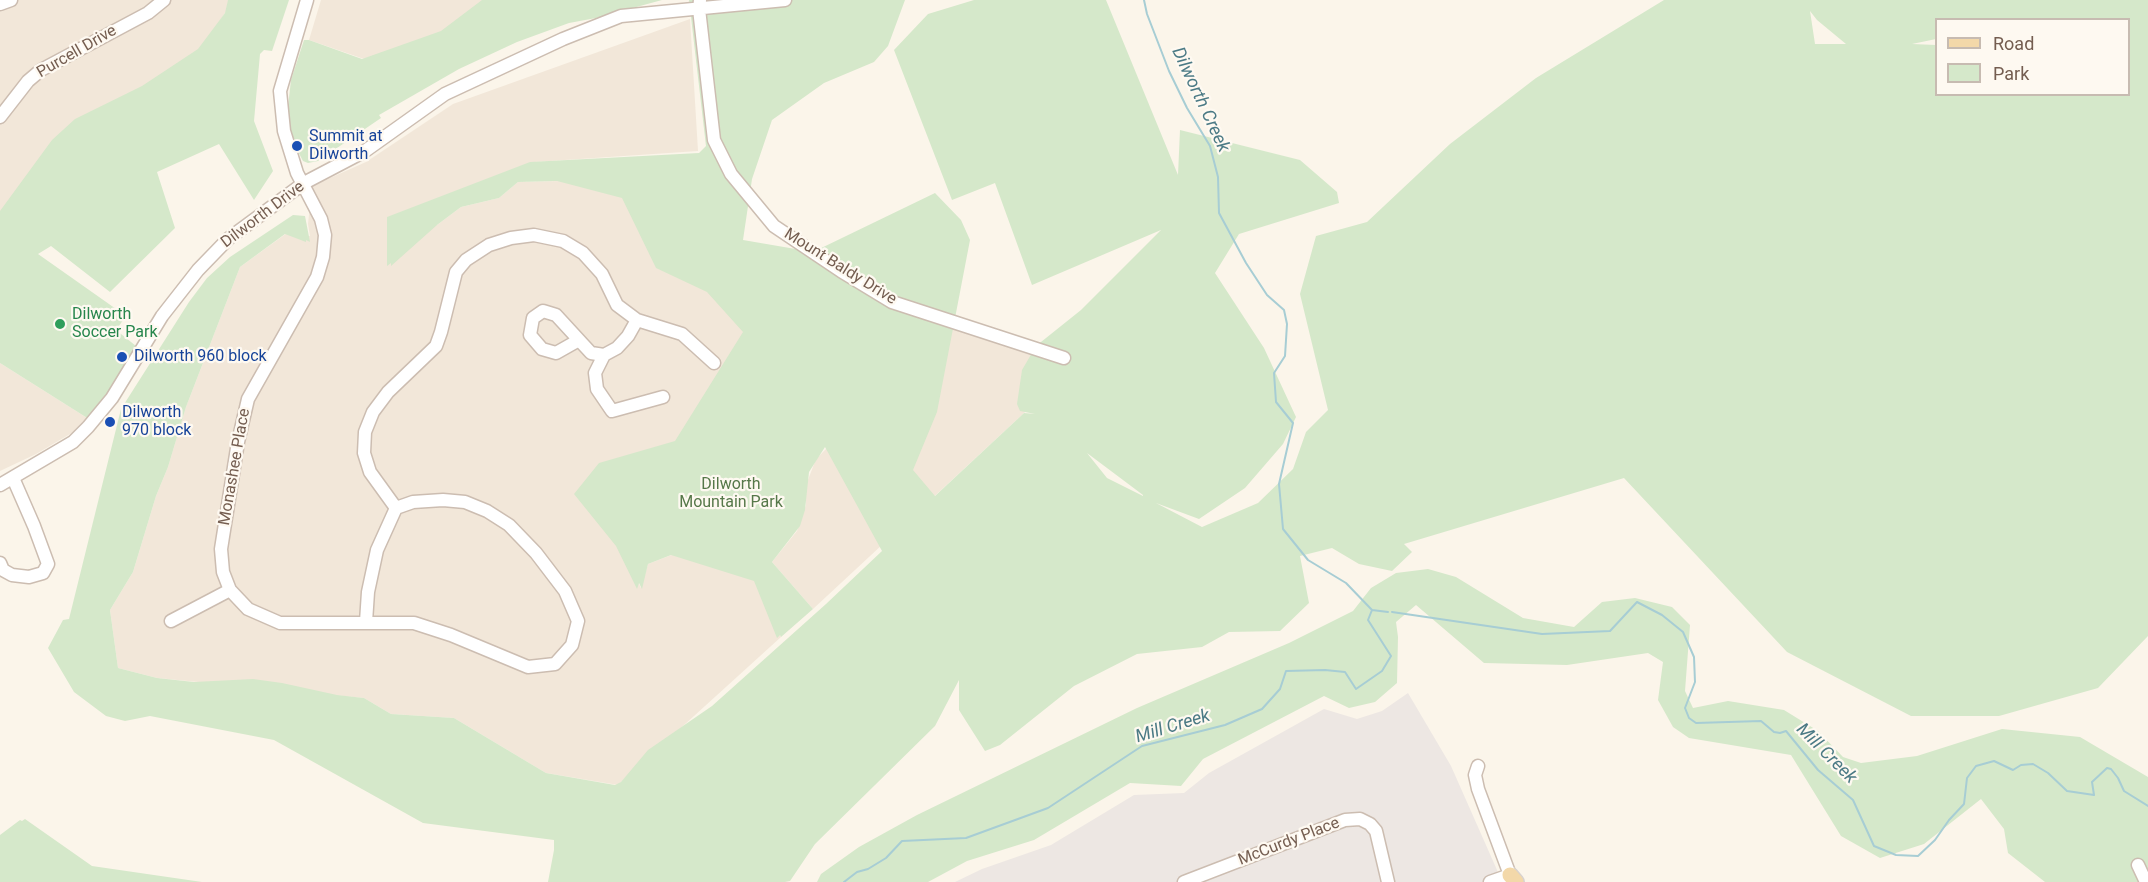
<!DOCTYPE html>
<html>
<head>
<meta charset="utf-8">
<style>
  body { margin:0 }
  #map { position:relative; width:2148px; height:882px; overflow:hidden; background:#fbf5ea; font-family:Roboto,sans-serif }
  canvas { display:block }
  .legend { position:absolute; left:1935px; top:18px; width:195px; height:78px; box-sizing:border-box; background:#fef9f1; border:2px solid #c7bbb1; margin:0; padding:8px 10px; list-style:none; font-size:18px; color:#745d50 }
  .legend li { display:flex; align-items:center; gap:12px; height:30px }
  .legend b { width:30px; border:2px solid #c7bbb1 }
</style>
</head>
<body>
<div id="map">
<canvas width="2148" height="882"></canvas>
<ul class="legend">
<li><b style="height:8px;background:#f3d8a9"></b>Road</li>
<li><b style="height:16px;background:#d5e8ca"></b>Park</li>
</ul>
</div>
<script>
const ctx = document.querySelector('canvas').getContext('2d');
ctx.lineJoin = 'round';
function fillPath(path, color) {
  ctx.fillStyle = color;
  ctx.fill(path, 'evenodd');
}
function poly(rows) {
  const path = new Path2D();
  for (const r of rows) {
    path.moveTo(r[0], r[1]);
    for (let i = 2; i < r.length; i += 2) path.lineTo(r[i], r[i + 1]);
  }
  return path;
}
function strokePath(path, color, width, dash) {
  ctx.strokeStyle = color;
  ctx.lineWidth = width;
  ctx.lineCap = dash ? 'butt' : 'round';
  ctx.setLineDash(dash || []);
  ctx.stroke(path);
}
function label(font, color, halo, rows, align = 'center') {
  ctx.font = font + ' Roboto,sans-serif';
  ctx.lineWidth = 4.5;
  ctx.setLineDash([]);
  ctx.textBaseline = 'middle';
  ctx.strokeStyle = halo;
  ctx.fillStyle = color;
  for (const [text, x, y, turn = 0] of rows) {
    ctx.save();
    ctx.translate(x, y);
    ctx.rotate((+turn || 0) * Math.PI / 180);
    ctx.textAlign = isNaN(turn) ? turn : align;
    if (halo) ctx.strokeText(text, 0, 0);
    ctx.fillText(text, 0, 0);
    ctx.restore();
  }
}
fillPath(poly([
  [0,0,233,0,203,49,0,213],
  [321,0,486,0,445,31,364,59,309,40],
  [690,19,698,151,535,162,392,217,437,225,461,207,499,198,518,182,561,181,627,198,747,332,621,546,641,588,648,564,674,554,758,581,781,637,618,785,546,773,454,718,391,714,364,698,157,678,118,668,110,610,133,572,156,496,168,467,186,407,240,267,287,233,310,236,308,224,312,186,366,162,453,104],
  [826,270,1053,358,1038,400,813,609,772,562,797,531,806,505,806,485,816,459,855,420],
  [0,363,92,421,36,454,0,471]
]), '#f2e7d9');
fillPath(poly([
  [1408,693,1451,766,1497,870,1499,882,955,882,982,869,1051,845,1134,795,1184,793,1209,773,1324,709,1357,719,1382,711]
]), '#ede7e3');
fillPath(poly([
  [228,0,289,0,272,51,264,50,260,54,254,121,273,171,254,200,219,144,157,172,175,228,110,292,51,246,38,254,126,316,116,330,141,350,92,421,0,363,0,211,52,140,75,119,142,86,198,49,225,13],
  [482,0,662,0,596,18,569,23,517,42,459,69,379,115,381,118,318,161,308,163,303,161,292,140,287,116,291,80,304,40,309,40,362,59,441,31],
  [689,0,905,0,888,46,874,62,824,83,772,120,752,179,743,240,813,252,935,193,961,220,970,240,937,412,913,470,935,496,1024,413,1035,414,1020,411,1017,404,1022,370,1036,346,1081,310,1161,230,1032,285,995,183,952,200,894,50,928,14,974,0,1106,0,1178,175,1180,130,1300,160,1337,192,1339,203,1239,234,1215,273,1264,348,1296,417,1283,444,1245,488,1199,519,1156,503,1202,527,1258,503,1293,469,1306,432,1328,410,1300,294,1316,236,1367,222,1450,144,1536,78,1664,0,2148,0,2148,636,2098,688,1999,716,1911,716,1787,652,1624,478,1404,544,1412,552,1392,571,1359,564,1332,548,1300,556,1309,603,1280,631,1229,632,1202,647,1137,654,1074,686,1000,745,985,751,959,710,959,680,935,726,815,844,790,881,785,882,548,882,554,850,554,840,423,823,274,740,150,716,125,721,106,716,74,692,48,648,63,620,69,619,121,409,189,302,207,278,230,257,293,215,305,216,310,242,306,240,306,242,285,234,240,267,186,407,168,467,156,496,133,572,110,610,118,668,157,678,194,682,253,679,282,683,337,695,364,698,391,714,454,718,546,773,615,785,621,782,648,750,712,706,826,604,882,551,825,447,809,472,805,510,800,526,772,562,813,609,781,637,780,635,777,638,754,581,671,555,648,564,642,589,639,583,637,589,616,546,574,494,599,463,675,441,743,332,707,292,656,268,622,198,557,181,518,182,499,198,461,207,437,225,391,266,391,263,387,266,387,217,530,162,699,153,706,146],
  [1810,11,1817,20,1846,44,1815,44],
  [1936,20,2128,20,2128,94,1936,94,1936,45,1912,44,1936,39],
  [1087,453,1143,495,1143,496,1107,478],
  [1428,569,1456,577,1523,618,1574,627,1602,602,1635,598,1672,607,1690,625,1685,691,1693,708,1728,701,1784,710,1818,731,1843,757,1861,763,1917,756,2002,729,2080,737,2148,777,2148,882,2045,882,2008,853,2004,829,1981,799,1924,844,1880,858,1841,836,1791,755,1689,738,1673,727,1658,700,1663,662,1648,653,1567,665,1484,663,1416,605,1396,622,1398,637,1397,683,1375,702,1349,708,1324,696,1203,759,1181,786,1130,783,1034,840,967,861,928,882,817,882,821,874,859,847,917,815,1137,708,1289,643,1353,611,1371,588,1396,573],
  [25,819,92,866,202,882,0,882,0,835,20,820,22,821]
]), '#d5e8ca');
strokePath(poly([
  [1144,0,1147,14,1169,71,1187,108,1210,146,1218,177,1219,213,1246,263,1267,295,1284,310,1287,324,1285,356,1274,373,1276,402,1293,423,1279,484,1283,529,1308,560,1346,583,1372,610],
  [1392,612,1542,634,1610,631,1637,602,1662,615,1683,632,1694,657,1695,682,1685,708,1689,718,1696,723,1761,721,1774,732,1780,733,1786,731,1818,770,1853,800,1874,846,1896,855,1918,856,1935,840,1949,820,1964,804,1967,778,1976,766,1994,761,2013,770,2021,765,2033,764,2048,773,2067,791,2094,795,2092,782,2107,768,2111,769,2118,778,2124,791,2148,806],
  [844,882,857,872,868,869,886,858,902,841,966,838,1048,808,1142,746,1225,725,1262,709,1280,689,1286,671,1325,670,1345,672,1356,689,1382,671,1391,656,1368,620,1372,610,1388,612]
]), '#a7cdd4', 2);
const minor = poly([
  [307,0,280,91,284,131,297,173,321,219,325,235,323,257,317,277,248,399,238,442,221,549,223,572,230,590,248,609,280,623,414,623,451,635,528,667,555,664,572,645,578,621,565,591,536,553,509,525,487,511,465,502,443,500,413,502,396,508,377,550,368,592,366,622],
  [700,0,699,9,714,140,731,174,774,226,841,271,892,302,1064,358],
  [0,4,11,0],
  [0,117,28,81,41,70,148,13,164,0],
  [579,340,556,353,542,349,530,335,533,318,543,311,556,315,579,340,591,353,604,355,617,348,628,336,637,320],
  [604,355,595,373,597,389,612,411,663,397],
  [0,485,73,442,88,427,112,398,162,316,198,270,228,239,304,183,365,151,445,94,563,39,621,16,785,0],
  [396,508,370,472,364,453,365,432,373,412,388,392,436,346,441,332,456,272,466,260,489,245,511,238,534,235,563,241,583,253,602,274,617,305,637,320,682,334,714,363],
  [0,563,3,570,12,575,29,577,43,573,48,564,34,526,13,478],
  [171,621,230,590],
  [1478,766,1475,775,1478,789,1510,875,1490,882],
  [2138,865,2146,882],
  [1184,882,1345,820,1360,819,1370,824,1376,831,1388,882]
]);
const major = poly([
  [1510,875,1516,882]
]);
strokePath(minor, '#ccbdb1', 15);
strokePath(major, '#d8d2ce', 18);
strokePath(minor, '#fff', 12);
strokePath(major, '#f3d8a9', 15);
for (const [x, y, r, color] of [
  [297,146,6,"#1a4fb4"],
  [60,324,6,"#2e9e5b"],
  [122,357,6,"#1a4fb4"],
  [110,422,6,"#1a4fb4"]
]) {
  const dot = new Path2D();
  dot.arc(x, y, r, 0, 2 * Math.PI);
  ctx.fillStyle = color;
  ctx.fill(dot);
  strokePath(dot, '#fef9f1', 2);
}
label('16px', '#745d50', '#fef9f1', [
  ["Purcell Drive",77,52,-30],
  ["Dilworth Drive",263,215,-37],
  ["Mount Baldy Drive",840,267,32],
  ["Monashee Place",235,467,-80],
  ["McCurdy Place",1289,842,-21]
]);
label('16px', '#164399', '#fef9f1', [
  ["Summit at",309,137],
  ["Dilworth",309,155],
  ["Dilworth 960 block",134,357],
  ["Dilworth",122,413],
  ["970 block",122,431]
], 'left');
label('16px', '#27864d', '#fef9f1', [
  ["Dilworth",72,315],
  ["Soccer Park",72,333]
], 'left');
label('16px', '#567849', '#fef9f1', [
  ["Dilworth",731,485],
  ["Mountain Park",731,503]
]);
label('italic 18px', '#4b7a85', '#fef9f1', [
  ["Dilworth Creek",1200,100,65],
  ["Mill Creek",1173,727,-17],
  ["Mill Creek",1826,754,45]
]);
</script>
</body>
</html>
